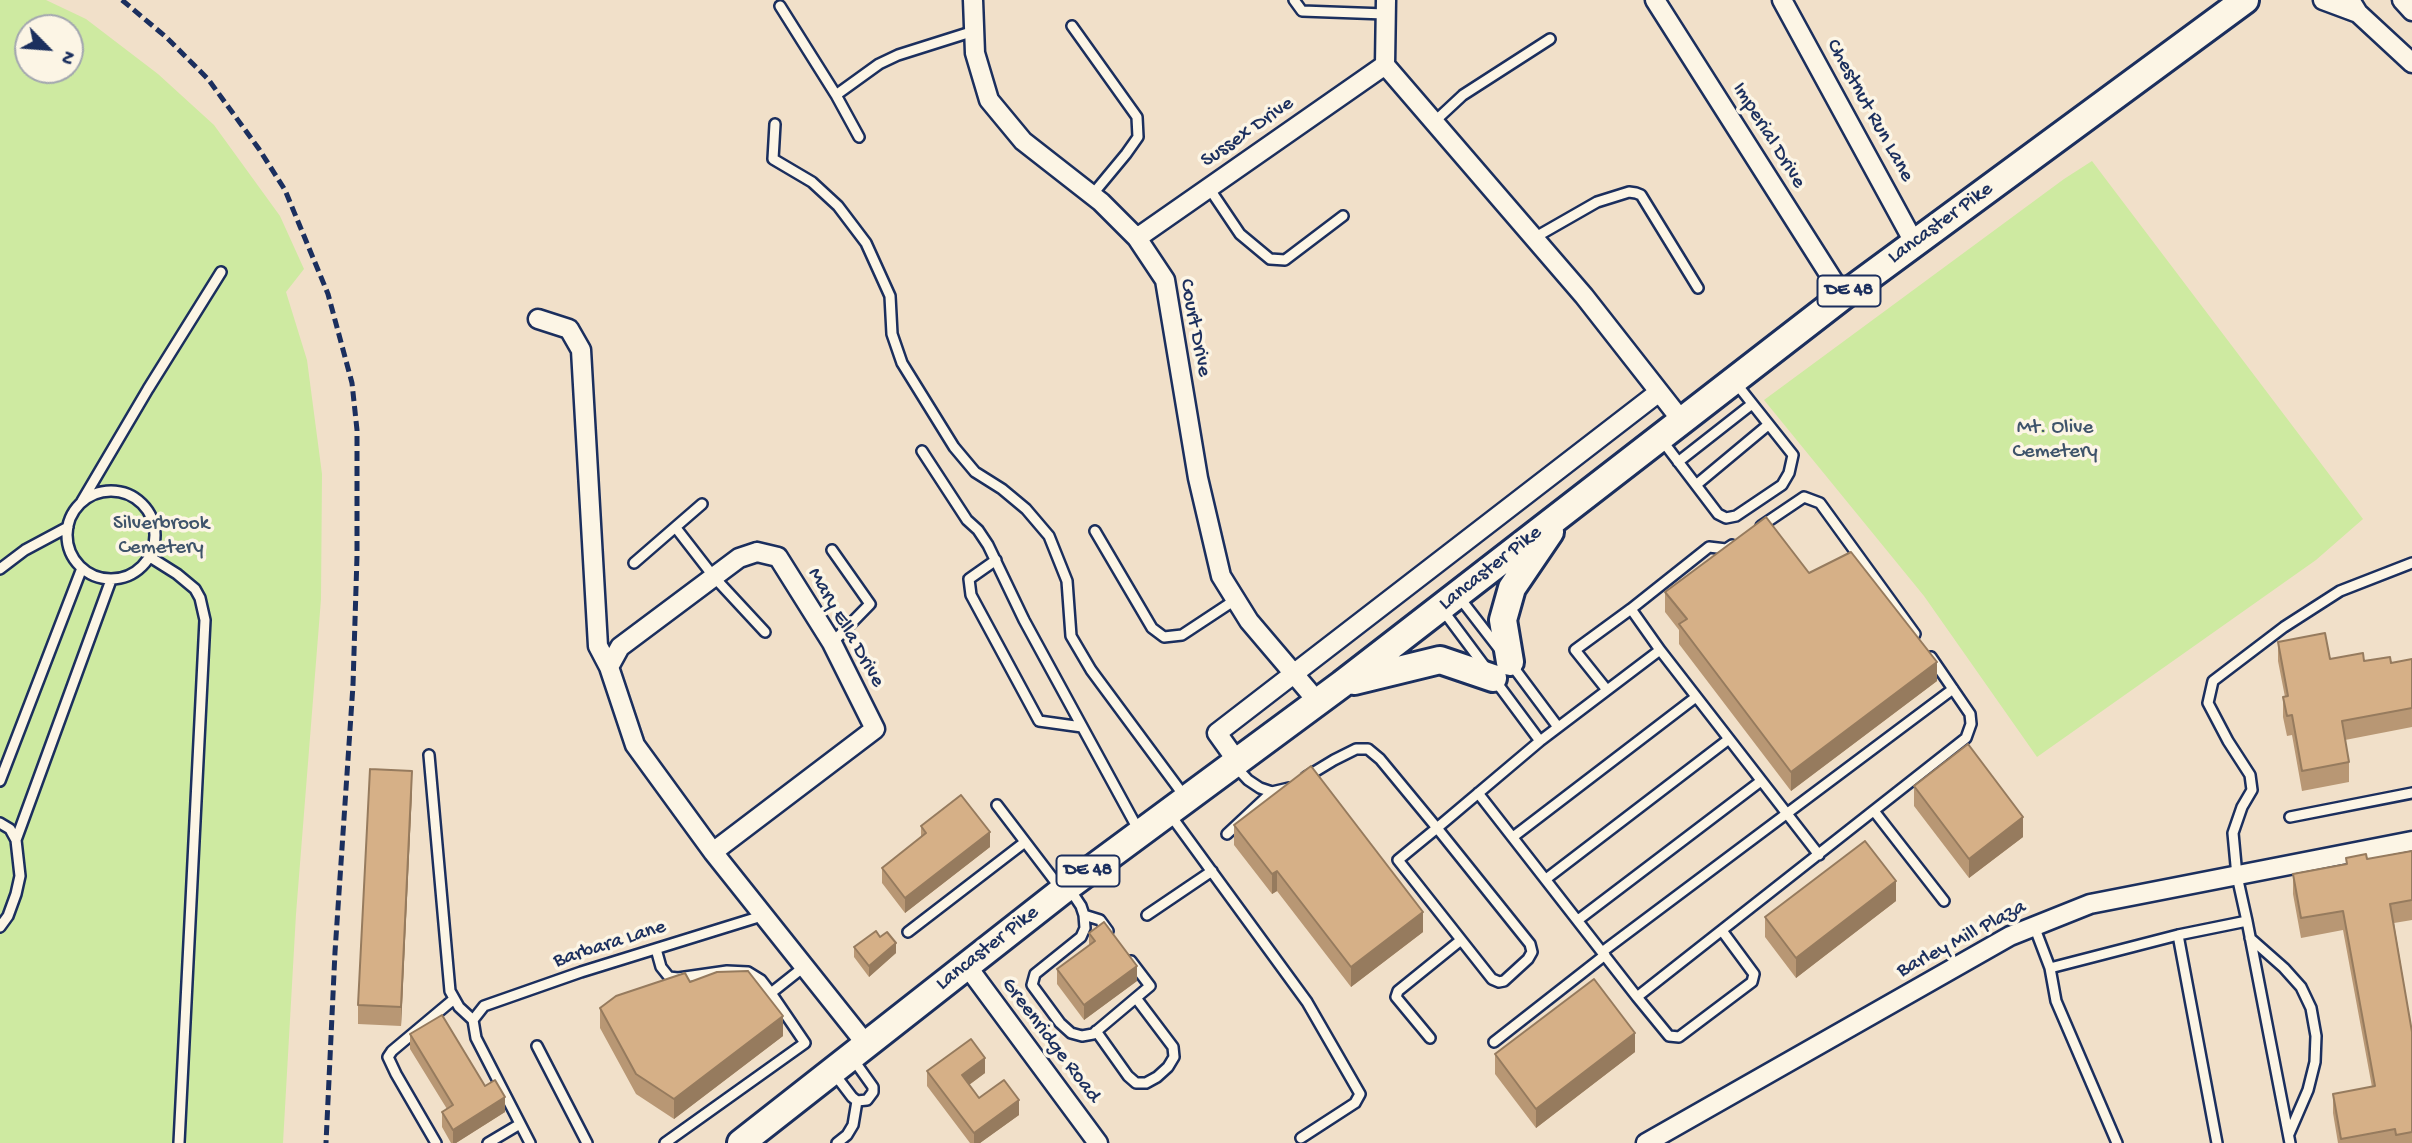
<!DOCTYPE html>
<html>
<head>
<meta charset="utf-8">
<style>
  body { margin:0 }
  #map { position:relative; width:2412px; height:1143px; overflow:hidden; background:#f1e0c9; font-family:"Gochi Hand",sans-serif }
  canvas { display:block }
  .north { position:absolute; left:14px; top:14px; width:70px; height:70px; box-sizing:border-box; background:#fcf5e5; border:2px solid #a2a6af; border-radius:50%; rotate:115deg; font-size:19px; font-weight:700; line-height:28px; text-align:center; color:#1b2f5e }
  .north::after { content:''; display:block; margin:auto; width:24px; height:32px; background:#1b2f5e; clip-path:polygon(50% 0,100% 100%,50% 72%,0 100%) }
</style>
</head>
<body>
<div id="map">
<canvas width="2412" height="1143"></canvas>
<div class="north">N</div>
</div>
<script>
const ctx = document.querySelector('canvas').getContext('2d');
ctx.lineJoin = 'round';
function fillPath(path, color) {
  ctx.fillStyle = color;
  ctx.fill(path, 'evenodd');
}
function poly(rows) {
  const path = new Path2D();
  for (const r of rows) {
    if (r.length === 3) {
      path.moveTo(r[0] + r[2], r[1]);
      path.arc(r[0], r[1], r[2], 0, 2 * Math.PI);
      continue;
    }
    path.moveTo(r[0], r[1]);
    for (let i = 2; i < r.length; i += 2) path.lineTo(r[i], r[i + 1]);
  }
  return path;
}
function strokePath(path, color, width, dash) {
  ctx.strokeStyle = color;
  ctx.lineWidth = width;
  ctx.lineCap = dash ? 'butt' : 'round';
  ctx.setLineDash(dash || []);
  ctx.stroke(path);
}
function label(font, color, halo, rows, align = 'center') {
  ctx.font = font + ' "Gochi Hand",sans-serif';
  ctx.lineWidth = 7;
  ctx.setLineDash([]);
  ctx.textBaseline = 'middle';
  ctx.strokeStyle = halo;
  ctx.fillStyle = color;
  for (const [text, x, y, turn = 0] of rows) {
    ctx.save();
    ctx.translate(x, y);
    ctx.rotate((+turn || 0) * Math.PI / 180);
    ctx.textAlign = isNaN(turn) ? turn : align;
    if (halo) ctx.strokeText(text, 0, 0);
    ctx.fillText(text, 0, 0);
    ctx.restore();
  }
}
fillPath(poly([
  [0,0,46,0,86,19,158,74,214,125,280,216,304,269,286,292,307,360,322,474,321,599,296,914,283,1143,0,1143],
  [28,28,70,28,70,70,28,70],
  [2092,161,2363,519,2316,560,2037,757,1924,596,1764,400,2064,179]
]), '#ceeaa1');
const service = poly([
  [1294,0,1302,11,1385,14],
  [780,6,836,95,879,64,898,55,974,31],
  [1072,26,1137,117,1138,137,1126,154,1092,195],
  [836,95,859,137],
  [1434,122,1463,95,1550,39],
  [775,124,773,159,812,182,838,206,866,243,890,296,892,334,902,363,954,447,975,472,1002,489,1026,509,1049,536,1067,581,1071,636,1091,670,1185,797],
  [1209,188,1240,234,1270,259,1285,260,1343,216],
  [1534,238,1597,202,1629,192,1636,193,1641,195,1698,288],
  [1661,439,1718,514,1726,518,1736,516,1782,485,1789,473,1793,455,1735,382],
  [922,451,967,520,978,530,988,545,1024,620,1139,831],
  [1678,462,1752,404],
  [1696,485,1768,425],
  [111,535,44],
  [82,501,148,389,221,272],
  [1761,526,1804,497,1820,503,1915,634],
  [676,528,714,577,765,632],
  [1095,531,1152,628,1164,637,1182,635,1235,600],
  [832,550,870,604,832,643],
  [150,557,177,574,195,589,200,598,205,620,179,1143],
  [996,560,969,579,971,595,1039,721,1082,727],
  [634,563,702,504],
  [0,569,25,550,68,527],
  [1459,597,1500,650],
  [1442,609,1486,668],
  [1660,650,1819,855],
  [1511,664,1558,727],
  [1494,679,1540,741],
  [1607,690,1575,650,1631,609],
  [429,755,450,991,459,1007,473,1020],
  [1235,766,1248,780,1260,788,1272,792,1289,788],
  [1306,777,1334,760,1356,749,1368,749,1380,759,1437,828,1530,944,1532,952,1528,959,1504,981,1499,982,1492,979,1398,860,1437,828,1540,741,1660,650,1631,609,1709,547,1726,549,1732,545],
  [0,781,82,568],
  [1478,793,1637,997,1966,738,1971,724,1970,714,1931,657],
  [997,805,1061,889],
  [1874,811,1944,901],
  [1169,813,1307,1002,1360,1094,1355,1103,1301,1138],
  [2290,817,2412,793],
  [0,823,10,829,16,840],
  [1227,834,1272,792],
  [1513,837,1696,697],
  [1546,879,1729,739],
  [1069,888,1081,906,1084,915,1085,928,1081,937,1035,974,1032,985,1060,1023,1071,1033,1082,1036,1093,1034,1150,986,1131,961],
  [1084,915,1100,920,1108,931],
  [1147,915,1212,871],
  [1578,920,1761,781],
  [2247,921,2237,876,2233,833,2242,807,2252,790,2250,775,2228,741,2208,703,2213,681,2284,627,2340,591,2412,563],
  [2034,926,2050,968],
  [0,927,8,916,16,894,20,876,16,840,111,580],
  [908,932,1025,842],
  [2178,935,2217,1143],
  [2250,938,2284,968,2301,987,2311,1008,2316,1036,2315,1062,2308,1090,2289,1134],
  [656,949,661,967,669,977,678,978,727,971,748,972,761,980,771,993],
  [1602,952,1953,689],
  [1637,997,1669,1036,1679,1037,1752,982,1754,974,1723,932],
  [473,1020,484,1006,581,972,765,915],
  [473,1020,476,1038,530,1143],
  [1096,1031,1128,1076,1136,1083,1146,1083,1157,1077,1168,1067,1174,1057,1173,1047,1136,998],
  [1430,1038,1396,997,1398,991,1461,940],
  [1494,1042,1605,955],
  [537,1046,587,1143],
  [833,1072,852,1097,857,1101,867,1100,873,1092,873,1087,853,1059],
  [436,1143,396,1074,388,1057,392,1051,454,999],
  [488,1143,520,1124],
  [665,1143,805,1043,771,993,805,966],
  [837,1143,847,1135,853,1125,857,1101],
  [2117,1143,2056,1001,2050,968,2178,935,2247,921,2290,1143]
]);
const minor = poly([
  [973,0,975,53,989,100,1023,141,1101,202,1137,238,1165,280,1198,478,1221,576,1249,621,1317,701],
  [1386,0,1385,65,1584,296,1682,421],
  [1655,0,1843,296],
  [1782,0,1915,244],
  [2323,0,2358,13],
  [2350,0,2358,13,2412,63],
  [2402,0,2412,11],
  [1137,238,1385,65],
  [538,319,569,329,581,350,598,646,609,667],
  [757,552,778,557,832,643,875,729,713,852,635,745,609,667,620,647,739,558,757,552],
  [1237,761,1217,733,1659,392],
  [713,852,866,1044],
  [967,966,1098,1143],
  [1646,1143,2010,936,2090,904,2412,841]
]);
const primary = poly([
  [1510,662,1503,620,1512,588,1550,532],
  [1354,681,1440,660,1493,678],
  [741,1143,1062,891,1342,684,1843,296,2245,0]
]);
strokePath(service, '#1b2f5e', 14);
strokePath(minor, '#1b2f5e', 23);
strokePath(primary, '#1b2f5e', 32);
strokePath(service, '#fcf5e5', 9);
strokePath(minor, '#fcf5e5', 18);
strokePath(primary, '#fcf5e5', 26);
strokePath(poly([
  [122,0,166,37,208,79,259,149,285,190,328,294,352,383,357,430,357,556,353,685,335,952,326,1143]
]), '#1b2f5e', 5, [10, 5]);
fillPath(poly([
  [1809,573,1937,681,1791,791,1679,644,1679,630,1665,612,1665,592],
  [2278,642,2330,659,2391,663,2412,659,2412,727,2345,740,2349,762,2349,782,2302,791,2292,735,2287,736,2283,717,2283,697,2285,697,2278,661],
  [1914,786,2023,837,1969,878,1914,806],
  [412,791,401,1026,358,1024,358,1005],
  [1234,825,1423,932,1351,987,1277,891,1272,894,1234,845],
  [921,826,990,847,905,913,882,883,882,868,921,837],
  [2412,851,2412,920,2394,923,2412,1032,2412,1143,2338,1143,2333,1113,2333,1094,2372,1087,2343,930,2301,938,2293,894,2293,874,2346,864,2346,858,2367,859],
  [1896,901,1796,978,1765,937,1765,917],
  [1089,933,1137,981,1084,1020,1057,984,1057,969,1089,945],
  [854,947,896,953,869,977,854,957],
  [690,982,783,1036,674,1119,636,1094,600,1028,600,1008],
  [410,1034,485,1086,505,1112,456,1143,451,1143,442,1127,442,1112,447,1109,410,1049],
  [1635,1052,1536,1128,1495,1074,1495,1054],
  [927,1071,985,1073,969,1085,979,1098,1019,1115,980,1143,970,1143,927,1086]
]), '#b89774');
fillPath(poly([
  [1937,662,1937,681,1791,791,1791,772],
  [412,771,412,791,401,1026,401,1007],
  [2023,817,2023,837,1969,878,1969,859],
  [990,832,990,847,905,913,905,898],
  [1277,871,1277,891,1272,894,1272,874],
  [1896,881,1896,901,1796,978,1796,958],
  [1423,912,1423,932,1351,987,1351,967],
  [896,943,896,953,869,977,869,966],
  [1137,966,1137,981,1084,1020,1084,1005],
  [783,1016,783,1036,674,1119,674,1099],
  [1635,1033,1635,1052,1536,1128,1536,1109],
  [985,1058,985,1073,962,1090,962,1075],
  [505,1097,505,1112,456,1143,453,1143,453,1130],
  [1019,1100,1019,1115,980,1143,974,1143,974,1133]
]), '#967b5e');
const building = poly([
  [1766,517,1809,573,1851,552,1937,662,1791,772,1679,624,1687,619,1665,592,1766,517],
  [2325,633,2330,659,2363,653,2364,661,2390,657,2391,663,2412,659,2412,708,2342,721,2349,762,2302,771,2292,715,2287,716,2283,697,2288,696,2278,642,2325,633],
  [1968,744,2023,817,1969,859,1914,786,1968,744],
  [1311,766,1423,912,1351,967,1277,871,1272,874,1234,825,1311,766],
  [370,769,412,771,401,1007,358,1005,370,769],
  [961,795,990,832,905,898,882,868,926,833,921,826,961,795],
  [1865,841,1896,881,1796,958,1765,917,1865,841],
  [2412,851,2412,900,2390,904,2412,1032,2412,1132,2396,1135,2395,1129,2341,1139,2333,1094,2375,1086,2343,911,2301,918,2293,874,2347,864,2346,858,2366,854,2367,859,2412,851],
  [1104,922,1137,966,1084,1005,1057,969,1095,941,1089,933,1104,922],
  [876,931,880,937,887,932,896,943,869,966,854,947,876,931],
  [748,971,783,1016,674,1099,636,1074,600,1008,616,996,685,973,690,982,717,972,748,971],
  [1594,979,1635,1033,1536,1109,1495,1054,1594,979],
  [442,1015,485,1086,495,1080,505,1097,453,1130,442,1112,453,1105,410,1034,442,1015],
  [971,1039,985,1058,962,1075,979,1098,1004,1080,1019,1100,974,1133,927,1071,971,1039]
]);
fillPath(building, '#d6b087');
strokePath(building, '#967b5e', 2);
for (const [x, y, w] of [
  [1849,291,63],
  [1088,871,63]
]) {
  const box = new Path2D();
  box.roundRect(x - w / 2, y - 15.5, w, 31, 5);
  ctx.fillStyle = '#fcf5e5';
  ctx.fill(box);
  strokePath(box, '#1b2f5e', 2);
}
label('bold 19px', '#1b2f5e', null, [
  ["DE 48",1849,291],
  ["DE 48",1088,871]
]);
label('21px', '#1b2f5e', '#fcf5e5', [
  ["Chestnut Run Lane",1869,111,61],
  ["Sussex Drive",1248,133,-35],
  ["Imperial Drive",1768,136,58],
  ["Lancaster Pike",1941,224,-36],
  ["Court Drive",1194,328,79],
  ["Lancaster Pike",1491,569,-38],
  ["Mary Ella Drive",845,628,60],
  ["Barley Mill Plaza",1962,940,-28],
  ["Barbara Lane",610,945,-18],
  ["Lancaster Pike",988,949,-38],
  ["Greenridge Road",1050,1041,53]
]);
label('21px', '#3f546b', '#fcf5e5', [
  ["Mt. Olive",2055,429],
  ["Cemetery",2055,453],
  ["Silverbrook",161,525],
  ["Cemetery",161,549]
]);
</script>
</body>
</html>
